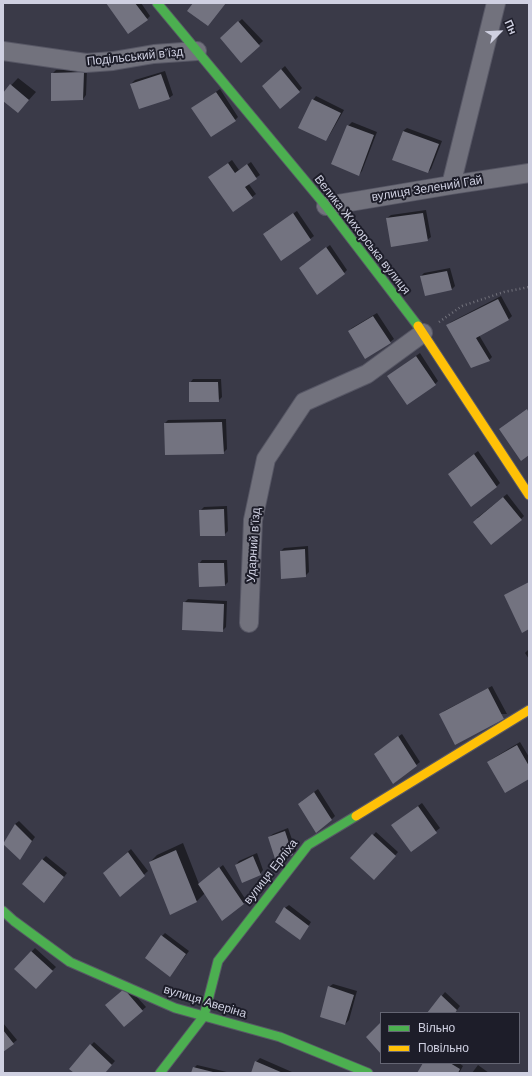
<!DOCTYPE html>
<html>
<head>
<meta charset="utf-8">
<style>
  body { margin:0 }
  #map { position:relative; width:532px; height:1076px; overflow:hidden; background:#3a3a48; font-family:Helvetica,sans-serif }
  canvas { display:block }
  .frame { position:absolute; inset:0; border:4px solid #cfd0e1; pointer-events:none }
  .legend { position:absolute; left:380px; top:1012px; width:140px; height:52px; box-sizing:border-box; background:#1d1d29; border:1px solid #646573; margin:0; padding:5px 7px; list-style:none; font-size:12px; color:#cfd0e1 }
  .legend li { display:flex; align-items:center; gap:8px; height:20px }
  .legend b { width:20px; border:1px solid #646573 }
  .north { position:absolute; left:480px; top:12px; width:40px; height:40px; -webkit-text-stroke:3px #1d1d29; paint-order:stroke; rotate:66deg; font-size:11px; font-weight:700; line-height:16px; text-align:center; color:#cfd0e1 }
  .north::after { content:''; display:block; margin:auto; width:14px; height:18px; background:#cfd0e1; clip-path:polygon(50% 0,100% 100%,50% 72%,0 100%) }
</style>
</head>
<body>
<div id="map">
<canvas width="532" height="1076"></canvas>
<div class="frame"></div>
<ul class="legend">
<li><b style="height:5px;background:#4caf50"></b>Вільно</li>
<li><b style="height:5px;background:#ffc107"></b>Повільно</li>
</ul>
<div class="north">Пн</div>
</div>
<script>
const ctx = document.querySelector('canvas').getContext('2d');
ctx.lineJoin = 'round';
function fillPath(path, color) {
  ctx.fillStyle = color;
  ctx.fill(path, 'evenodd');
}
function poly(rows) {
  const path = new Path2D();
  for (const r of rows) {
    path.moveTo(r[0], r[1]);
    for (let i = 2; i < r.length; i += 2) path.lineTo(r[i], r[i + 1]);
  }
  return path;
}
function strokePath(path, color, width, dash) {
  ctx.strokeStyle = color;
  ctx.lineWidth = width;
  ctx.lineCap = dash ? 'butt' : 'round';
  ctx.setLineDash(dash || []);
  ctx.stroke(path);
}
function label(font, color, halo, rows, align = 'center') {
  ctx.font = font + ' Helvetica,sans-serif';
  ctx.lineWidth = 4;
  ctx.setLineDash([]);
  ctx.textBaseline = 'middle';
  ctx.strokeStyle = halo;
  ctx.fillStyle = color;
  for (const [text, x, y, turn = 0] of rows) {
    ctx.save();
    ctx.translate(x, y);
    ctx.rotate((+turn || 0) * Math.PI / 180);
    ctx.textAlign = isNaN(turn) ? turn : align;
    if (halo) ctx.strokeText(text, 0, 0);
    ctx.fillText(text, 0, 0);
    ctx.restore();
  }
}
fillPath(poly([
  [107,3,141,3,150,16,147,19],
  [242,19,263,41,241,61,224,35],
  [285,66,302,88,299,91,267,82],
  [87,69,86,95,83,99,52,74,56,70],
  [165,71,173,95,169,98,131,84,135,80],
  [18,78,36,92,18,112,3,100,3,94],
  [220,89,238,117,235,120,193,108],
  [316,96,344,110,329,136,326,140,313,100],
  [352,122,377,132,362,171,359,175,348,126],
  [407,128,442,141,431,169,428,172,393,159,403,131],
  [232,160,239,170,251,162,260,175,248,183,256,194,252,197,209,177],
  [426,210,431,237,427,240,387,218,391,215],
  [297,211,314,236,310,239,267,231],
  [330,245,347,270,344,273,303,265],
  [450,268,455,286,452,289,421,276,424,273],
  [501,296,512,316,508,320,479,335,492,357,489,360,448,325,451,322],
  [377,313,394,339,390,342,349,331,352,328],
  [420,353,438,381,435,384,388,376],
  [193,379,221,379,222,397,218,401,190,383],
  [226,419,227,449,223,453,165,423,168,420],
  [478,451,500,483,496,487,453,470],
  [507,494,524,516,521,519,477,518],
  [227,506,228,531,224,535,200,511,204,507],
  [308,546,309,572,305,576,281,551,284,548],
  [202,560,227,560,228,582,225,585,199,564],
  [188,599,227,601,226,627,222,631,184,603],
  [529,649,529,659,525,653],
  [492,686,507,714,441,715,444,711],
  [402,734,420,762,416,765,378,751],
  [520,742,529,757,529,778,489,762,492,759],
  [318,789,335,816,332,819,302,801],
  [422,803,440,828,411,851,396,822],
  [19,821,35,837,20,858,15,824],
  [288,828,296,851,292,854,269,837,273,834],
  [376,832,398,852,378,875,352,858],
  [183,843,199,884,223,865,246,900,243,904,205,893,196,902,150,862,157,855],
  [131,849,148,871,121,895,108,870],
  [257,853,263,870,260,874,236,865,239,861],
  [46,856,67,873,48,898,42,860],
  [289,905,311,922,300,939,285,908],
  [165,933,189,951,170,976,162,936],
  [35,948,56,967,36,987,15,969],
  [333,984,357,991,349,1020,345,1024,329,987],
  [128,987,146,1007,124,1026],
  [445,992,460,1006,455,1013,428,1013],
  [3,1023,17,1040,3,1051],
  [94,1042,115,1061,104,1073,75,1073,91,1045],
  [260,1058,292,1072,291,1073,252,1073,256,1062],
  [424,1063,459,1063,463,1066,459,1073,419,1073],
  [197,1065,231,1073,193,1073,194,1068],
  [478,1065,489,1073,472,1073]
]), '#0007');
fillPath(poly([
  [106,3,135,3,148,20,128,34],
  [193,3,226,3,208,26,187,11],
  [238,21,260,46,241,63,220,38],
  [281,69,300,92,280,109,262,86],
  [84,72,83,100,51,101,51,73],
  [161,74,170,99,139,109,130,84],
  [10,84,29,100,18,113,3,101,3,93],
  [216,92,236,121,211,137,191,108],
  [312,99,341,113,326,141,298,128],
  [347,125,374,135,359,176,331,164],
  [403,131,439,144,428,173,392,160],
  [228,163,235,173,247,164,257,179,245,187,253,198,233,212,208,177],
  [293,213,311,240,281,261,263,234],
  [423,213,428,241,391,247,386,218],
  [326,247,345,274,317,295,299,268],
  [447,271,452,290,425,296,420,276],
  [498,299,509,320,476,338,490,361,471,368,446,325],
  [373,316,391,343,365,359,348,331],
  [416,356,436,385,407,405,387,376],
  [189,382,218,382,219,402,189,402],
  [527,409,529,413,529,455,521,461,499,429],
  [222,422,224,454,165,455,164,423],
  [474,454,497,487,471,507,448,474],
  [503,497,522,520,491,545,473,522],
  [224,509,225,536,200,536,199,510],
  [305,549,306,577,281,579,280,551],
  [198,563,224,563,225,586,199,587],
  [529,582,529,629,522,633,504,595],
  [183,602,224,604,223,632,182,630],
  [488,688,504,719,455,745,439,714],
  [398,736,417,766,393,784,374,754],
  [517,745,529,766,529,779,505,793,487,762],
  [314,792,332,820,316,833,298,804],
  [418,806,437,833,411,852,391,825],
  [15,824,32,841,20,860,3,844],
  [285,831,293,855,276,862,268,837],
  [372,834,396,856,374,880,350,858],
  [176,850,197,902,170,915,149,862],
  [128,852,145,876,120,897,103,873],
  [253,856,261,875,242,883,235,865],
  [42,859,64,877,44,903,22,884],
  [219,867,244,904,222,921,198,884],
  [284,907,309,926,300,940,275,922],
  [161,935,186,954,170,977,145,958],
  [31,951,53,971,36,989,14,969],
  [328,986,354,995,345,1025,320,1017],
  [124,989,143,1011,124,1027,105,1005],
  [441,995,457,1010,455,1013,427,1013],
  [381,1022,381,1054,366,1037],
  [3,1030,14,1044,3,1052],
  [90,1044,112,1065,105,1073,74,1073,69,1069],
  [255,1061,283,1073,251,1073],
  [423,1063,450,1063,460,1069,458,1073,417,1073],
  [193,1067,213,1072,213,1073,191,1073]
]), '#737380');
const street = poly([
  [3,51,86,63,113,61,154,54,197,51],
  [451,185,496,3],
  [326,206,451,185,529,173],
  [249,623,253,520,266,459,304,402,367,374,423,333]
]);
const fast = poly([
  [157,3,326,206,418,326],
  [3,911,14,921,70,962,175,1008,280,1037,368,1073],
  [160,1073,204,1016,218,961,308,845,356,816]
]);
const slow = poly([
  [418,326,529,495],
  [356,816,529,710]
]);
strokePath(street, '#575765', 20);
strokePath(fast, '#575765', 11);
strokePath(slow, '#575765', 11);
strokePath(poly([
  [439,322,462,306,504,292,529,287]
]), '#72727c', 2.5, [1, 3]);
strokePath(street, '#72727d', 18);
strokePath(fast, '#4caf50', 9);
strokePath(slow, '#ffc107', 9);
label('12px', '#cfd0e1', '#1d1d29', [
  ["Подільський в’їзд",135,57,-6],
  ["вулиця Зелений Гай",427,189,-9],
  ["Велика Жихорська вулиця",362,235,52],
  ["Ударний в’їзд",254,545,-86],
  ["вулиця Ерліха",271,872,-52],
  ["вулиця Аверіна",205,1002,17]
]);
</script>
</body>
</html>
